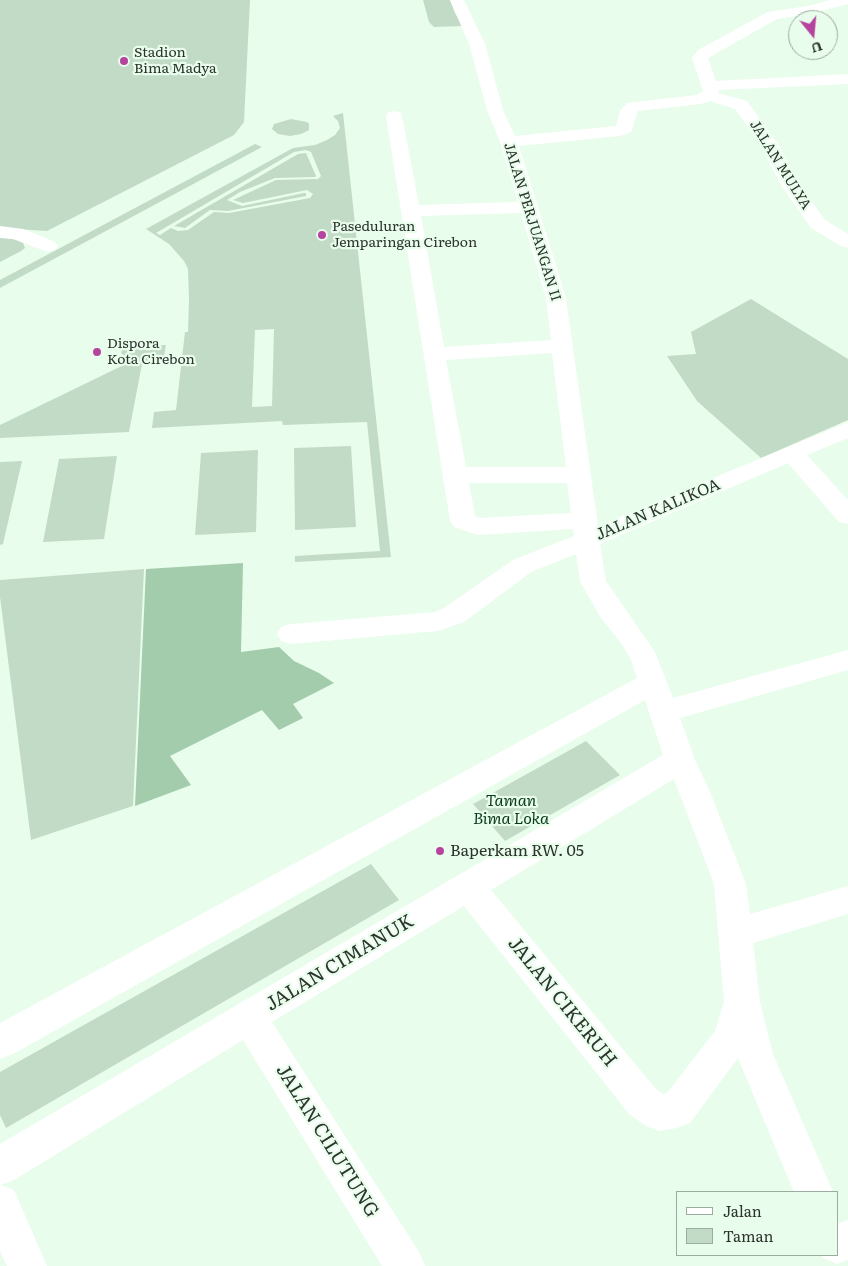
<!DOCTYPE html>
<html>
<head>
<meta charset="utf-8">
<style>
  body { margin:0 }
  #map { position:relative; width:848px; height:1266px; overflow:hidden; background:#e9fdec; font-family:Literata,serif }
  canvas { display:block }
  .legend { position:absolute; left:676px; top:1191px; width:162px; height:65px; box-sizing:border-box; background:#e9fdec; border:1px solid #9daca0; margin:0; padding:6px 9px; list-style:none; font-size:15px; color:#2c332d }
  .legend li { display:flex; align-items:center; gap:10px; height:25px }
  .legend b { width:25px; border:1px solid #9daca0 }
  .north { position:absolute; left:788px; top:10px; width:50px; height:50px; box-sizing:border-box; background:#e9fdec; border:1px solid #9daca0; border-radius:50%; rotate:163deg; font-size:14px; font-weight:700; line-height:20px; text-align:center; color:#2c332d }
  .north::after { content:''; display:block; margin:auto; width:18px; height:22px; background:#b6449f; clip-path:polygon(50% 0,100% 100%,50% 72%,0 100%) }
</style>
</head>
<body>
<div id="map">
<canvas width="848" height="1266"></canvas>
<ul class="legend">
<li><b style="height:6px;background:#fff"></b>Jalan</li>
<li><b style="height:14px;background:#c2dbc6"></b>Taman</li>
</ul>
<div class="north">U</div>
</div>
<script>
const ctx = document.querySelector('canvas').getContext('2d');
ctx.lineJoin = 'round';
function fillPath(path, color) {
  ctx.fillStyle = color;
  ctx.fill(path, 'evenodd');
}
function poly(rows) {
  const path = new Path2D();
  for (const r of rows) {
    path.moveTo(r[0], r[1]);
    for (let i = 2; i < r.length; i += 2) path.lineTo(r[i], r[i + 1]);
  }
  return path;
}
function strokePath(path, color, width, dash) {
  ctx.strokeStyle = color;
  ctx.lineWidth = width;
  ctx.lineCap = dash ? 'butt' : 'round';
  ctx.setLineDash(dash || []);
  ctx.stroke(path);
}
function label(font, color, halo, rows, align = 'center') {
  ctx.font = font + ' Literata,serif';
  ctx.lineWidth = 4.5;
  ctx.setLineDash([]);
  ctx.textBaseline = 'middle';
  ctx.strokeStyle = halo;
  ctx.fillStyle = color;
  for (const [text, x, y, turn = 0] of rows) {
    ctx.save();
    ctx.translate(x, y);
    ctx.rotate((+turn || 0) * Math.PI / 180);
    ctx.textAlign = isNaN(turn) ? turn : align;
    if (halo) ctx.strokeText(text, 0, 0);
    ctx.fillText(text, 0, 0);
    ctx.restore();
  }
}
fillPath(poly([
  [0,0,250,0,244,122,234,135,47,231,0,228],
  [423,0,450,0,455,13,463,26,434,27,429,22],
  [343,113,391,557,295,562,295,556,380,551,367,422,283,425,282,421,152,428,154,412,176,410,185,332,188,332,189,299,188,269,184,261,169,244,146,229,293,148,315,145,327,140,335,135,340,128,338,121,333,116],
  [306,150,311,152,321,176,318,179,276,180,233,200,243,203,307,190,313,194,310,198,229,213,214,212,188,230,178,231,171,228,160,235,156,233,294,152],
  [274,329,272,406,252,407,255,330],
  [291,119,307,122,309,124,309,130,301,134,290,136,278,134,272,129,274,124],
  [255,144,262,147,0,288,0,280],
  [306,153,316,176,315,177,275,178,240,192,227,200,242,206,304,193,306,193,306,196,228,211,210,210,185,228,174,226,298,154],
  [0,237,18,240,23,243,25,248,21,251,0,262],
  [751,299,848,359,848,420,761,458,697,401,667,356,696,354,691,332],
  [166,345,163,363,142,364,129,432,0,438,0,425,132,361,121,353,123,346],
  [351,446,356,527,295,530,294,448],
  [258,450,256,532,195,535,201,453],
  [117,456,104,539,43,542,59,459],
  [22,461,3,544,0,545,0,462],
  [144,569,133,806,31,840,0,597,0,580],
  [586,741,620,775,505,841,473,804],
  [371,864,399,900,6,1128,0,1115,0,1072]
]), '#c2dbc6');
fillPath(poly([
  [243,563,241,652,279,647,294,661,319,673,334,683,293,704,303,718,279,730,262,710,170,756,191,785,135,806,146,569]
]), '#a3ccac');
fillPath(poly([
  [450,0,464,0,485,44,503,110,515,136,616,126,620,111,627,103,697,95,703,91,692,58,698,50,768,12,808,6,830,0,848,0,848,4,809,14,777,19,708,58,716,81,848,74,848,84,719,90,718,93,747,101,780,147,797,181,825,220,848,234,848,248,841,246,811,228,779,182,762,147,735,109,710,101,701,104,638,111,631,132,620,136,519,146,566,298,598,526,848,422,848,438,807,455,848,500,848,524,839,522,788,463,600,544,606,581,655,652,673,698,848,650,848,670,680,718,695,760,710,792,746,884,750,914,848,886,848,914,753,943,760,1002,773,1054,833,1192,794,1192,738,1058,690,1123,677,1128,659,1131,646,1126,629,1114,464,906,272,1022,419,1252,425,1266,382,1266,243,1040,14,1180,1,1185,14,1190,47,1266,7,1266,0,1251,0,1144,663,755,645,700,13,1054,0,1059,0,1023,637,678,631,660,623,646,599,615,580,581,576,554,531,572,464,622,438,631,291,644,281,641,277,634,281,627,291,624,435,612,444,608,513,560,574,536,573,529,478,535,454,527,450,521,386,116,388,112,394,111,400,112,402,116,419,205,518,202,500,142,487,110,469,44,450,0],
  [521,213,546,298,551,340,444,347,421,216,521,213],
  [552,353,566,467,466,467,446,360,552,353],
  [469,483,567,483,571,513,480,518,475,516,469,483],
  [674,779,714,884,724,1002,715,1031,667,1093,663,1094,655,1088,491,890,674,779],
  [0,226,23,229,55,242,58,246,55,250,48,252,13,239,0,238,0,226],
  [848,1220,848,1260,837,1264,823,1258,821,1255,837,1255,837,1224,848,1220]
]), '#fff');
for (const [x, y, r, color] of [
  [124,61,5,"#b6449f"],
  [322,235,5,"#b6449f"],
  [97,352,5,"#b6449f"],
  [440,851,5,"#b6449f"]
]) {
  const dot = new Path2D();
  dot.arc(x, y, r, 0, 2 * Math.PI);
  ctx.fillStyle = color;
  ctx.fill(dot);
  strokePath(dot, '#e9fdec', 2);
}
label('14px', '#2c332d', '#e9fdec', [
  ["Stadion",134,53],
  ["Bima Madya",134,69],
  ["Paseduluran",332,227],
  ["Jemparingan Cirebon",332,243],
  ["Dispora",107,344],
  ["Kota Cirebon",107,360]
], 'left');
label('14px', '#2c332d', '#e9fdec', [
  ["JALAN MULYA",780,165,58],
  ["JALAN PERJUANGAN II",532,222,73]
]);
label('16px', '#2c332d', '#e9fdec', [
  ["JALAN KALIKOA",658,510,-23]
]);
label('italic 16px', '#0a3a1b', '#e9fdec', [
  ["Taman",511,801],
  ["Bima Loka",511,819]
]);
label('16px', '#2c332d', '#e9fdec', [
  ["Baperkam RW. 05",450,851]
], 'left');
label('19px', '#2c332d', '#e9fdec', [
  ["JALAN CIMANUK",340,963,-31],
  ["JALAN CIKERUH",562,1002,51],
  ["JALAN CILUTUNG",327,1141,58]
]);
</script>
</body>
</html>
